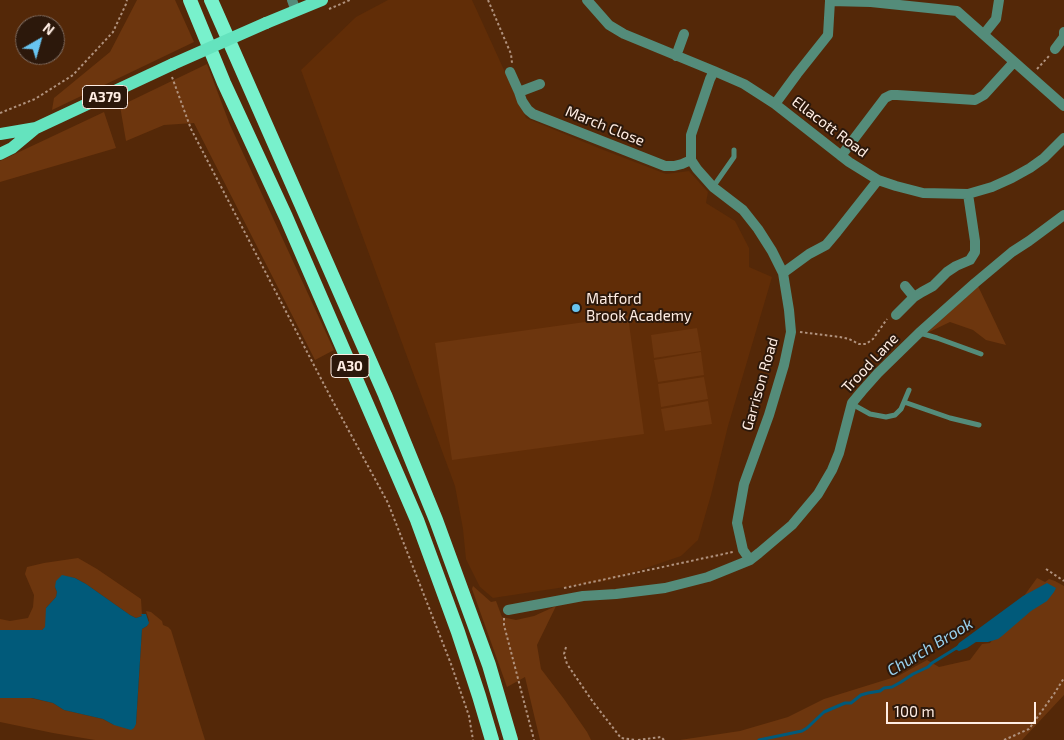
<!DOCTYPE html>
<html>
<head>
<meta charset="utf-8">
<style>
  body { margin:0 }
  #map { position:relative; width:1064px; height:740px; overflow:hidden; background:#542808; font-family:"Exo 2",sans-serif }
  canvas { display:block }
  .north { position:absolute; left:15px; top:15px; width:50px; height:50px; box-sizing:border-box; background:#2c180b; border:1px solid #806d61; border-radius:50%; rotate:38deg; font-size:14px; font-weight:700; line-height:20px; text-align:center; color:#ffede3 }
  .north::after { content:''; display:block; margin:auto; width:18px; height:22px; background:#68c4f0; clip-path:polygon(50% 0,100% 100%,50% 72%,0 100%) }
  .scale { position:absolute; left:886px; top:702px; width:150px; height:22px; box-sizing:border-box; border:2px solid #ffede3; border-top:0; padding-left:6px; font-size:15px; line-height:18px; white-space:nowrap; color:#ffede3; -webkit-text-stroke:4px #2c180b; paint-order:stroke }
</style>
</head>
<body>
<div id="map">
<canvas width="1064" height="740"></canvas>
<div class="north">N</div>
<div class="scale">100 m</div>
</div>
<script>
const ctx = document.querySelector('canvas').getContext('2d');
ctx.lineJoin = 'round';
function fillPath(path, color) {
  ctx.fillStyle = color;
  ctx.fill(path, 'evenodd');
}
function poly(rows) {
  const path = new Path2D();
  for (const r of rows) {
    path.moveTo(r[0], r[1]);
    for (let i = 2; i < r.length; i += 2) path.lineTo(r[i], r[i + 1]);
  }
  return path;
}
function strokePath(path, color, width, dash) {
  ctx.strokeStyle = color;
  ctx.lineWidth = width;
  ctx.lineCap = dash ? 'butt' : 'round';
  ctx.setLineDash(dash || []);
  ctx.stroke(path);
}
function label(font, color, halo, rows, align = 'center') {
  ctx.font = font + ' "Exo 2",sans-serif';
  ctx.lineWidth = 4;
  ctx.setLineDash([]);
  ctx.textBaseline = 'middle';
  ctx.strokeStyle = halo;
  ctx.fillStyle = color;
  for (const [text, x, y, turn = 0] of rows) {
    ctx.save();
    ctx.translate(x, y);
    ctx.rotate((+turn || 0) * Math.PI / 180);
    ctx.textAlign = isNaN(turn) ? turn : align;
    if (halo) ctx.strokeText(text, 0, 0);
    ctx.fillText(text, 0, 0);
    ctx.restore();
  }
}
fillPath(poly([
  [388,0,472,0,526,118,601,149,666,174,689,171,708,192,706,203,735,221,749,248,749,267,772,277,728,426,711,495,698,540,681,556,611,580,493,598,480,587,466,559,463,529,455,486,301,70,356,17]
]), '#612d07');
fillPath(poly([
  [137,0,175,0,194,42,52,110,54,98,110,52],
  [207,64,230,125,334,350,315,360,194,123,164,125,126,141,120,106],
  [104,112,116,148,0,182,0,161],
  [978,286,1006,345,986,340,973,330,950,322,927,333],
  [628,316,644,434,452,460,435,343],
  [697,328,701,351,654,358,651,335],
  [701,352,704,375,658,382,654,360],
  [704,377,708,399,661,407,658,384],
  [708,401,712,424,665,431,661,409],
  [78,558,97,569,141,599,142,616,136,618,130,615,86,584,75,578,62,576,55,587,57,592,56,597,46,608,46,627,42,630,0,630,0,619,10,621,28,618,33,607,34,595,25,574,27,567,44,563],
  [1037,578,1045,582,1049,579,1055,581,1064,586,1064,695,1022,740,680,740,740,731,788,717,824,699,898,676,927,660,939,667,970,660,982,644,990,643],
  [473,586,491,602,496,601,502,617,516,620,534,616,556,606,537,645,541,669,564,699,587,732,591,740,540,740,525,677,507,687,472,589],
  [146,611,151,612,162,621,163,625,168,627,171,630,205,740,95,740,53,733,0,722,0,698,6,697,31,698,53,703,64,710,103,719,114,725,136,724,142,629,147,626,149,620]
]), '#6d360e');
fillPath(poly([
  [62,575,75,578,86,584,130,615,136,618,142,616,141,614,146,614,149,623,147,626,142,629,136,724,134,728,131,730,114,725,103,719,64,710,53,703,32,698,0,698,0,630,42,630,45,627,46,608,56,597,57,592,55,587,56,581],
  [1047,583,1056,588,1054,592,1047,601,1031,611,1002,636,998,639,988,642,976,642,967,648,959,651,955,649,959,643,1023,596]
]), '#015a7a');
strokePath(poly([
  [759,740,802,731,807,728,824,712,845,703,851,703,861,695,868,693,880,691,884,688,892,687,901,682,913,674,928,667,932,663,958,647]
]), '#015a7a', 3);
strokePath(poly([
  [488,0,511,54,512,63],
  [329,9,350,0],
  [1037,69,1049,56],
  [172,77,191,129,330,396,388,503,451,664,469,716,473,740],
  [0,113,35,99,73,75,113,32,126,4,127,0],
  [800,332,840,337,849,339,859,344,866,344,873,339,887,319],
  [1046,569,1064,581],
  [564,588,733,552],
  [504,618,504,625,534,740],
  [566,647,564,654,567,664,593,702,621,738,636,740],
  [638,740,661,737,664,740],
  [1004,740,1029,729,1054,694,1064,678]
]), '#b0927e', 2, [2.5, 2.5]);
strokePath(poly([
  [713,187,734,157,734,150],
  [920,333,937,338,981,354],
  [904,402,950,418,979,425],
  [852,404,870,414,886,417,895,415,901,409,909,390]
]), '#548c7a', 5);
strokePath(poly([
  [587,0,609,25,624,34,714,71,744,84,775,104,849,162,878,180,896,186,923,193,968,194,992,187,1012,178,1030,168,1044,158,1064,138],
  [984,34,996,19,999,0],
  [1055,49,1064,37,1064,32],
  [676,56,684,34],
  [714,71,710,79,691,135,691,160,697,169,713,187,743,210,758,229,772,251,783,273,789,310,791,332,784,365,769,415,744,484,737,523,743,550,750,560],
  [510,72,519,92,522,101,528,110,533,114,665,166,674,166,682,164,691,160],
  [519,92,540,84],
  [775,104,797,74,828,35,830,1,871,2,957,11,1064,106],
  [841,156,885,98,891,95,897,95,975,100,984,95,1014,62],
  [783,273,809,254,826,245,837,232,878,180],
  [905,286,914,297],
  [896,315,914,297,922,292,933,286,947,272,956,266,970,260,975,252,975,241,968,194],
  [508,610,583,596,616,594,665,588,708,577,750,560,759,553,792,525,818,494,832,470,839,453,852,403,862,391,878,373,919,333,975,283,1012,252,1029,241,1064,215]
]), '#548c7a', 10);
strokePath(poly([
  [292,0,296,11]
]), '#548c7a', 10);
strokePath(poly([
  [266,23,322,0],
  [0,134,36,128],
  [0,154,12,148,36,128,173,64]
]), '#64e3be', 12);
strokePath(poly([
  [190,0,224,83,286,217,417,520,458,632,479,696,492,740],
  [211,0,385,395,436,520,489,665,511,740]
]), '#78f1cc', 14);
strokePath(poly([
  [173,64,266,23]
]), '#64e3be', 12);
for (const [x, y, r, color] of [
  [576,308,5,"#68c4f0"]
]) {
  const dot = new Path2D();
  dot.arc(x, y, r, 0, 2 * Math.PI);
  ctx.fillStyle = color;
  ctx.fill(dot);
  strokePath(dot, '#2c180b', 2);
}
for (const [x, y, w] of [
  [105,97,45],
  [350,366,38]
]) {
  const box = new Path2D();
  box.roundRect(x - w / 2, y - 11.5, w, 23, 4);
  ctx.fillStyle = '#2c180b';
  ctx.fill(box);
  strokePath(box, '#ffede3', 1);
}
label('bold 14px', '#ffede3', null, [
  ["A379",105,97],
  ["A30",350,366]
]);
label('15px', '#ffede3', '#2c180b', [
  ["March Close",605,126,22],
  ["Ellacott Road",830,127,37],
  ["Trood Lane",870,363,-47],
  ["Garrison Road",760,384,-74]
]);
label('15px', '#ffede3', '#2c180b', [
  ["Matford",586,299],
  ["Brook Academy",586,316]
], 'left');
label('italic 16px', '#99d1ee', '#2c180b', [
  ["Church Brook",930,647,-31]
]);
</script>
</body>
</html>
